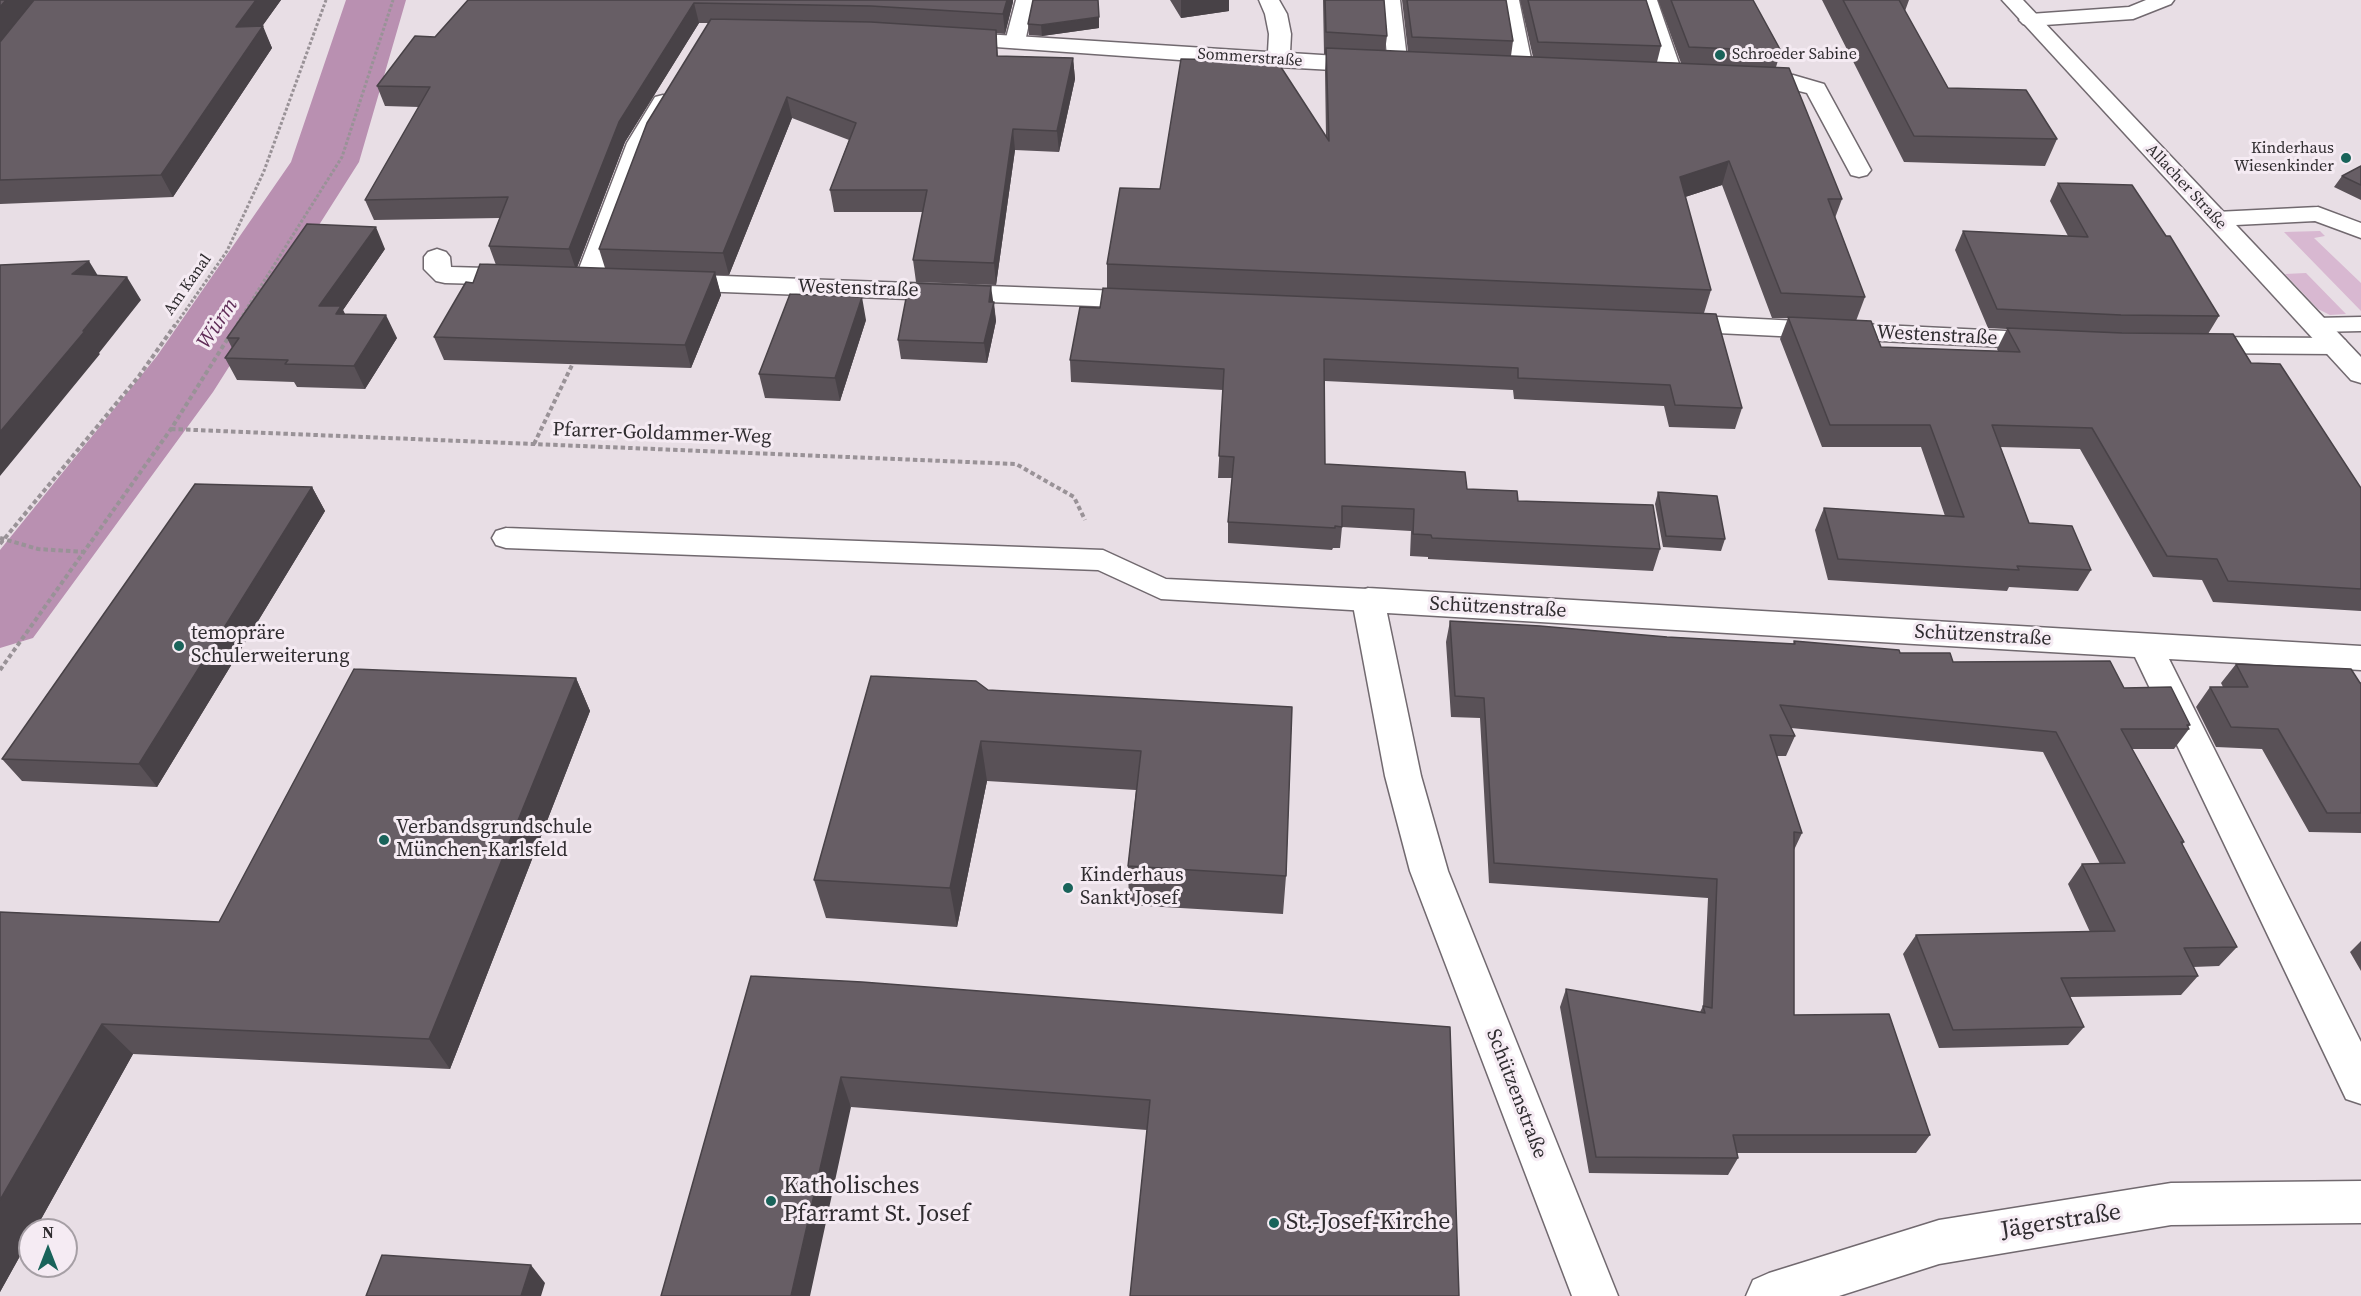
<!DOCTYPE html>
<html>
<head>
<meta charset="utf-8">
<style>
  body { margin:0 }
  #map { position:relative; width:2361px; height:1296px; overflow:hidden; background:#e8dee5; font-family:"Source Serif 4",serif }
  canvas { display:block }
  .north { position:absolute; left:18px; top:1218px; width:60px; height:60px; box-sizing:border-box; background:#f5ebf3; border:2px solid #a69fa5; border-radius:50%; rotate:0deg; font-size:16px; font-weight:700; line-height:24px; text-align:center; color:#2f2c2f }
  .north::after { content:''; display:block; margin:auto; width:21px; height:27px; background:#19635a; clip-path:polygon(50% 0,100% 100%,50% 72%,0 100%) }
</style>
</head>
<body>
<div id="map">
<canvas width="2361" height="1296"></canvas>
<div class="north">N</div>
</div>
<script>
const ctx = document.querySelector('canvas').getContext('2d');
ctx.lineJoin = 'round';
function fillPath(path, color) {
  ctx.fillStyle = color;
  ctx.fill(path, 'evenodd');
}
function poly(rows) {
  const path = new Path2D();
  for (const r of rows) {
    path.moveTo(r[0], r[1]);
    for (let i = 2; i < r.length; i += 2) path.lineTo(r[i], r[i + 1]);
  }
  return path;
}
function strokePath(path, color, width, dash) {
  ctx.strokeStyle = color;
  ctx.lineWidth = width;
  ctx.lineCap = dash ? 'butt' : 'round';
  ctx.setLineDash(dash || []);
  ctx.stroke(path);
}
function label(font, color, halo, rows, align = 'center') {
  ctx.font = font + ' "Source Serif 4",serif';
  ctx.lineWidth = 6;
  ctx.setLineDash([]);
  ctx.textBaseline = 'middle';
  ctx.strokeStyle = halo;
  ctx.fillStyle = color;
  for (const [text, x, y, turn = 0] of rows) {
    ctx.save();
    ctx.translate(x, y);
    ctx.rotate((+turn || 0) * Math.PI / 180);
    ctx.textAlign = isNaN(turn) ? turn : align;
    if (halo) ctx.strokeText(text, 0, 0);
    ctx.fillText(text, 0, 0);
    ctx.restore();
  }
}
fillPath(poly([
  [2320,231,2325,236,2314,238,2361,283,2361,311,2284,232],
  [2306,273,2346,314,2330,315,2318,309,2285,274]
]), '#d8b8d1');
fillPath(poly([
  [346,0,406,0,359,162,213,392,33,638,0,648,0,550,157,356,291,162,346,0]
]), '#b990b1');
const service = poly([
  [1016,0,1034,0,1025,42,1022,46,1015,48,1008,46,1005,42,1016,0],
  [1382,0,1400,0,1408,67,1405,71,1391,71,1388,67,1382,0],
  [1501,0,1519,0,1534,73,1531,77,1524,79,1517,77,1514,73,1501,0],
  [2318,207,2361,223,2361,238,2315,221,2216,226,2208,224,2205,219,2208,214,2216,212,2318,207],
  [2361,317,2361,331,2315,332,2306,330,2303,325,2306,320,2315,318,2361,317],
  [506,528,1103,550,1166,579,1368,589,1378,593,1383,600,1378,607,1368,611,1161,599,1098,570,506,548,496,545,492,538,496,531,506,528]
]);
const minor = poly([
  [1259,0,1279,0,1287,14,1291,34,1290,53,1369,58,1377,60,1380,65,1377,70,1369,72,1279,67,953,44,945,43,942,38,945,33,953,32,1268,52,1269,34,1265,14,1259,0],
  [1637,0,1657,0,1684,78,1681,83,1673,85,1665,83,1662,78,1637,0],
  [2146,0,2174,0,2171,4,2133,19,2030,26,2023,24,2019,20,2023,16,2030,14,2129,7,2146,0],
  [1750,74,1793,75,1824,84,1871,170,1867,175,1859,177,1851,175,1807,93,1791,89,1742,86,1739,81,1742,76,1750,74],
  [663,95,671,97,674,102,651,143,601,279,597,285,588,287,579,285,575,279,627,143,655,97,663,95],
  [437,249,446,252,450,257,451,267,521,269,530,271,534,277,530,283,521,285,445,283,436,281,424,269,424,257,428,252,437,249],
  [671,274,1147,292,1156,294,1160,300,1156,306,1147,308,671,290,662,288,658,282,662,276,671,274],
  [1676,315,2046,333,2056,335,2060,341,2056,347,2046,349,1676,331,1667,329,1663,323,1667,317,1676,315],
  [2197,337,2335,338,2345,340,2349,346,2345,352,2335,354,2197,353,2187,351,2183,345,2187,339,2197,337],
  [1368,588,2361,646,2361,670,2169,659,2361,1042,2361,1104,2346,1099,2135,657,1387,613,1421,776,1448,871,1618,1296,1572,1296,1410,871,1385,776,1352,600,1357,592,1368,588],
  [2361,1181,2361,1223,2171,1225,1939,1264,1839,1296,1746,1296,1753,1280,1769,1273,1939,1220,2171,1183,2361,1181]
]);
const tertiary = poly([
  [2002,0,2023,0,2361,357,2361,383,2351,380,2002,0]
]);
strokePath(service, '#71696f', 3);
strokePath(minor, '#71696f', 3);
strokePath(tertiary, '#71696f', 3);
strokePath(poly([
  [237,324,342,157,393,0],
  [174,327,227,251,264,171,326,0]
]), '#999297', 3, [3, 2]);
strokePath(poly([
  [171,429,1016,464,1074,497,1085,520],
  [534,444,574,361],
  [0,538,38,549,84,552],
  [0,544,139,376,175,325],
  [0,670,171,429,230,335]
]), '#999297', 4, [4.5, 3]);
fillPath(service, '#fff');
fillPath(minor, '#fff');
fillPath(tertiary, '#fff');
fillPath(poly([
  [0,0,281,0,262,26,272,48,173,197,0,204],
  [468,0,1013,2,1005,34,996,33,998,56,1073,58,1075,79,1059,152,1015,150,996,285,916,282,913,260,923,212,834,212,830,190,849,140,792,118,729,275,715,275,721,295,691,368,444,360,434,337,473,283,496,265,489,246,500,218,374,220,365,200,419,107,385,106,377,86,435,37],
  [699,23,708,23,599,249,605,268,577,268,625,142],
  [1170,0,1229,0,1229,11,1181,18],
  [1323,0,1384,0,1387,36,1385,51,1408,52,1402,0,1506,0,1513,41,1511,56,1533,57,1520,0,1646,0,1661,46,1657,62,1681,63,1658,0,1753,0,1781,51,1776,67,1842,199,1835,218,1865,297,1856,321,1881,347,1998,351,1997,349,2007,329,1988,328,1955,250,1963,231,2068,236,2050,201,2058,183,2219,316,2208,334,2251,363,2361,488,2361,611,2213,602,2202,580,2153,577,2080,449,2000,447,2029,523,2091,570,2078,591,2009,587,2007,591,1828,580,1815,530,1824,508,1945,516,1921,447,1822,447,1780,339,1788,318,1772,318,1722,185,1685,197,1711,290,1704,313,1742,408,1735,429,1669,427,1664,406,1514,399,1513,390,1325,381,1325,464,1467,489,1518,501,1660,549,1653,571,1428,559,1428,557,1410,556,1411,531,1342,527,1340,548,1333,548,1332,550,1228,543,1228,522,1232,478,1218,478,1223,390,1071,382,1070,360,1100,308,1107,288,1107,264,1160,189,1326,137,1325,71,1326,54,1324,54],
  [1822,0,1909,0,1905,11,1948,88,2057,139,2045,166,1904,162],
  [1028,24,1099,28,1042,36,1029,35],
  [2361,166,2361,200,2334,187,2342,176],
  [385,249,343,310,345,314,397,338,365,389,297,387,294,382,237,380,225,358,232,348,227,338],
  [993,302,994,302,996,321,987,363,901,359,898,340],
  [866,320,840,401,765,398,759,374],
  [312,487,325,511,157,787,22,781,2,759],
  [1658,492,1725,539,1721,551,1663,547,1655,504],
  [1450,621,1667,637,1793,644,1794,641,1900,653,1953,662,2124,688,2190,725,2188,727,2189,729,2174,749,2132,749,2184,842,2182,845,2237,947,2219,966,2193,967,2198,976,2181,995,2070,997,2084,1027,2068,1045,1939,1048,1903,954,1916,935,2090,932,2068,884,2082,864,2100,864,2043,752,1791,728,1795,736,1786,756,1777,756,1802,833,1794,850,1794,1015,1930,1135,1916,1153,1737,1153,1738,1158,1728,1175,1589,1173,1560,1007,1566,989,1700,1012,1703,1006,1708,898,1489,883,1480,718,1451,717,1446,642],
  [2236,664,2361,683,2361,833,2309,832,2262,749,2216,747,2196,707,2210,687,2223,687,2221,683],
  [576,678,590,711,450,1069,133,1054,35,1230,30,1230,30,1238,0,1292,0,912,219,922],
  [988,690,1292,707,1286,876,1283,914,1129,905,1128,866,1136,790,987,781,957,927,826,918,814,880],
  [2361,941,2361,971,2350,952],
  [751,976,1450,1027,1147,1130,851,1107]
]), '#595157');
fillPath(poly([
  [6,0,35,0,0,43,0,7],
  [256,0,281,0,246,49,236,27],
  [1007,0,1013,0,1013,2,1005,34,1003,14],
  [1181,0,1229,0,1229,11,1181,18],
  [694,3,699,23,625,142,576,270,569,249,619,122],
  [1099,17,1099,28,1042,36,1041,25],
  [263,26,272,48,173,197,161,175],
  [1073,58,1075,79,1059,152,1057,131],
  [787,97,792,118,729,275,723,253],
  [1013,129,1015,150,996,285,994,263],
  [1729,161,1722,185,1673,201,1680,177],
  [376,227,385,249,343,310,352,329,319,306],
  [89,261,103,284,72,274],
  [715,272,721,295,691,368,685,345],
  [127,277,141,300,99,353,100,354,0,476,0,432],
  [991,286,996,321,987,363,984,343],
  [862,297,866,320,840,401,835,378],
  [386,315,397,338,365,389,354,366],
  [312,487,325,511,157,787,139,764],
  [576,678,590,711,450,1069,429,1039],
  [981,741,987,781,957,927,950,888],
  [102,1024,133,1054,35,1230,30,1230,30,1238,0,1292,0,1200],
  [841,1077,851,1107,810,1296,791,1296],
  [531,1265,545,1283,541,1296,521,1296]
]), '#484247');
const building = poly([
  [0,0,6,0,0,7,0,0],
  [34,0,256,0,236,27,263,26,161,175,0,180,0,42,34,0],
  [468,0,1007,0,1003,14,871,6,694,3,619,122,569,249,489,246,508,197,365,200,430,87,377,86,415,36,435,37,468,0],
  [1033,0,1098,0,1099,17,1041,25,1028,24,1033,0],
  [1325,0,1384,0,1387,36,1326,32,1325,0],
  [1407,0,1506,0,1513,41,1412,37,1407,0],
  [1528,0,1646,0,1661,46,1538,42,1528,0],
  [1671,0,1753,0,1781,51,1689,47,1671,0],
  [1843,0,1899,0,1948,88,2026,90,2057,139,1914,136,1843,0],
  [711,19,871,22,996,30,997,56,1073,58,1057,131,1013,129,994,263,913,260,927,190,830,190,856,123,787,97,723,253,599,249,647,123,711,19],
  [1326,48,1789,68,1842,199,1828,199,1865,297,1781,293,1729,161,1680,177,1711,290,1107,264,1120,188,1160,189,1181,59,1277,61,1329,141,1326,48],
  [2361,166,2361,185,2342,176,2361,166],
  [2058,183,2132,185,2166,236,2170,236,2219,316,2121,315,1997,309,1963,231,2088,237,2058,183],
  [307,224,376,227,319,306,341,306,336,314,386,315,354,366,285,364,288,360,225,358,239,338,227,338,307,224],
  [89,261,72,274,127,277,83,331,85,331,0,432,0,265,89,261],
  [480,264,715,272,685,345,434,337,466,282,473,283,480,264],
  [909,283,991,286,989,302,994,302,984,343,898,340,909,283],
  [1103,288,1716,314,1742,408,1675,405,1670,385,1518,378,1518,368,1324,359,1325,464,1465,472,1467,489,1517,491,1518,501,1653,505,1660,549,1432,538,1431,535,1413,534,1414,509,1342,506,1342,527,1335,526,1335,528,1228,522,1234,457,1219,456,1224,369,1070,360,1080,307,1100,308,1103,288],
  [790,294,862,297,835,378,759,374,790,294],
  [1788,317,1871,321,1881,347,2020,352,2007,328,2122,333,2233,334,2251,363,2280,364,2361,488,2361,589,2228,581,2217,559,2167,556,2092,428,1992,425,2029,523,2072,526,2091,570,2017,566,2019,570,1838,559,1824,508,1964,517,1930,425,1830,425,1788,317],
  [195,484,312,487,139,764,2,759,195,484],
  [1658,492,1717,496,1725,539,1666,536,1658,492],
  [1450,621,1540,626,1667,637,1795,644,1794,641,1899,650,1900,653,1950,653,1953,662,2110,661,2124,688,2171,687,2190,725,2187,725,2189,729,2121,729,2184,842,2181,842,2237,947,2184,948,2198,976,2061,978,2084,1027,1953,1030,1916,935,2115,931,2082,864,2125,863,2056,732,1780,705,1795,736,1770,735,1802,833,1794,832,1794,1015,1889,1014,1930,1135,1733,1135,1738,1158,1596,1157,1566,989,1705,1013,1703,1006,1712,1008,1717,879,1494,863,1484,698,1455,696,1450,621],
  [2236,664,2351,669,2360,683,2361,683,2361,813,2327,813,2278,729,2231,727,2210,687,2248,687,2236,664],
  [354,669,576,678,429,1039,102,1024,0,1200,0,912,219,922,354,669],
  [871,676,976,681,988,690,1292,707,1286,876,1128,866,1141,751,981,741,950,888,814,880,871,676],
  [751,976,862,982,1450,1027,1459,1296,1130,1296,1150,1100,841,1077,791,1296,661,1296,751,976],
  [382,1255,531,1265,521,1296,366,1296,382,1255]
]);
fillPath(building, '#675e65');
strokePath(building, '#484247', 1.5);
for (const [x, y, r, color] of [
  [1720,55,6,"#19635a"],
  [2346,158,6,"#19635a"],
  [179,646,6,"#19635a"],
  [384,840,6,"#19635a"],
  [1068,888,6,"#19635a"],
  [771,1201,6,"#19635a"],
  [1274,1223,6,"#19635a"]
]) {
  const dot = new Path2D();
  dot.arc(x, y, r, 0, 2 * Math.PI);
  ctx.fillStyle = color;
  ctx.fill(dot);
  strokePath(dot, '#f5ebf3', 2);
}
label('16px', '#2f2c2f', '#f5ebf3', [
  ["Schroeder Sabine",1732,55],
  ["Kinderhaus",2334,149,"right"],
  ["Wiesenkinder",2334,167,"right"]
], 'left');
label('16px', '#2f2c2f', '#f5ebf3', [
  ["Sommerstraße",1250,58,4],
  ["Allacher Straße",2186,187,47],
  ["Am Kanal",188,285,-55]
]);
label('20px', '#2f2c2f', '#f5ebf3', [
  ["Westenstraße",858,289,2],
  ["Westenstraße",1937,336,3],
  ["Pfarrer-Goldammer-Weg",662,434,2],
  ["Schützenstraße",1498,608,3],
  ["Schützenstraße",1983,636,3],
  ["Schützenstraße",1516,1094,69]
]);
label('20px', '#2f2c2f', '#f5ebf3', [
  ["temopräre",191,634],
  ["Schulerweiterung",191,657],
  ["Verbandsgrundschule",396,828],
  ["München-Karlsfeld",396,851],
  ["Kinderhaus",1080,876],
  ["Sankt Josef",1080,899]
], 'left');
label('italic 21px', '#5e2b56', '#f5ebf3', [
  ["Würm",218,324,-56]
]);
label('24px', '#2f2c2f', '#f5ebf3', [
  ["Katholisches",783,1187],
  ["Pfarramt St. Josef",783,1215],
  ["St.-Josef-Kirche",1286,1223]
], 'left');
label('24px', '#2f2c2f', '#f5ebf3', [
  ["Jägerstraße",2061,1222,-9]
]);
</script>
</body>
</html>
